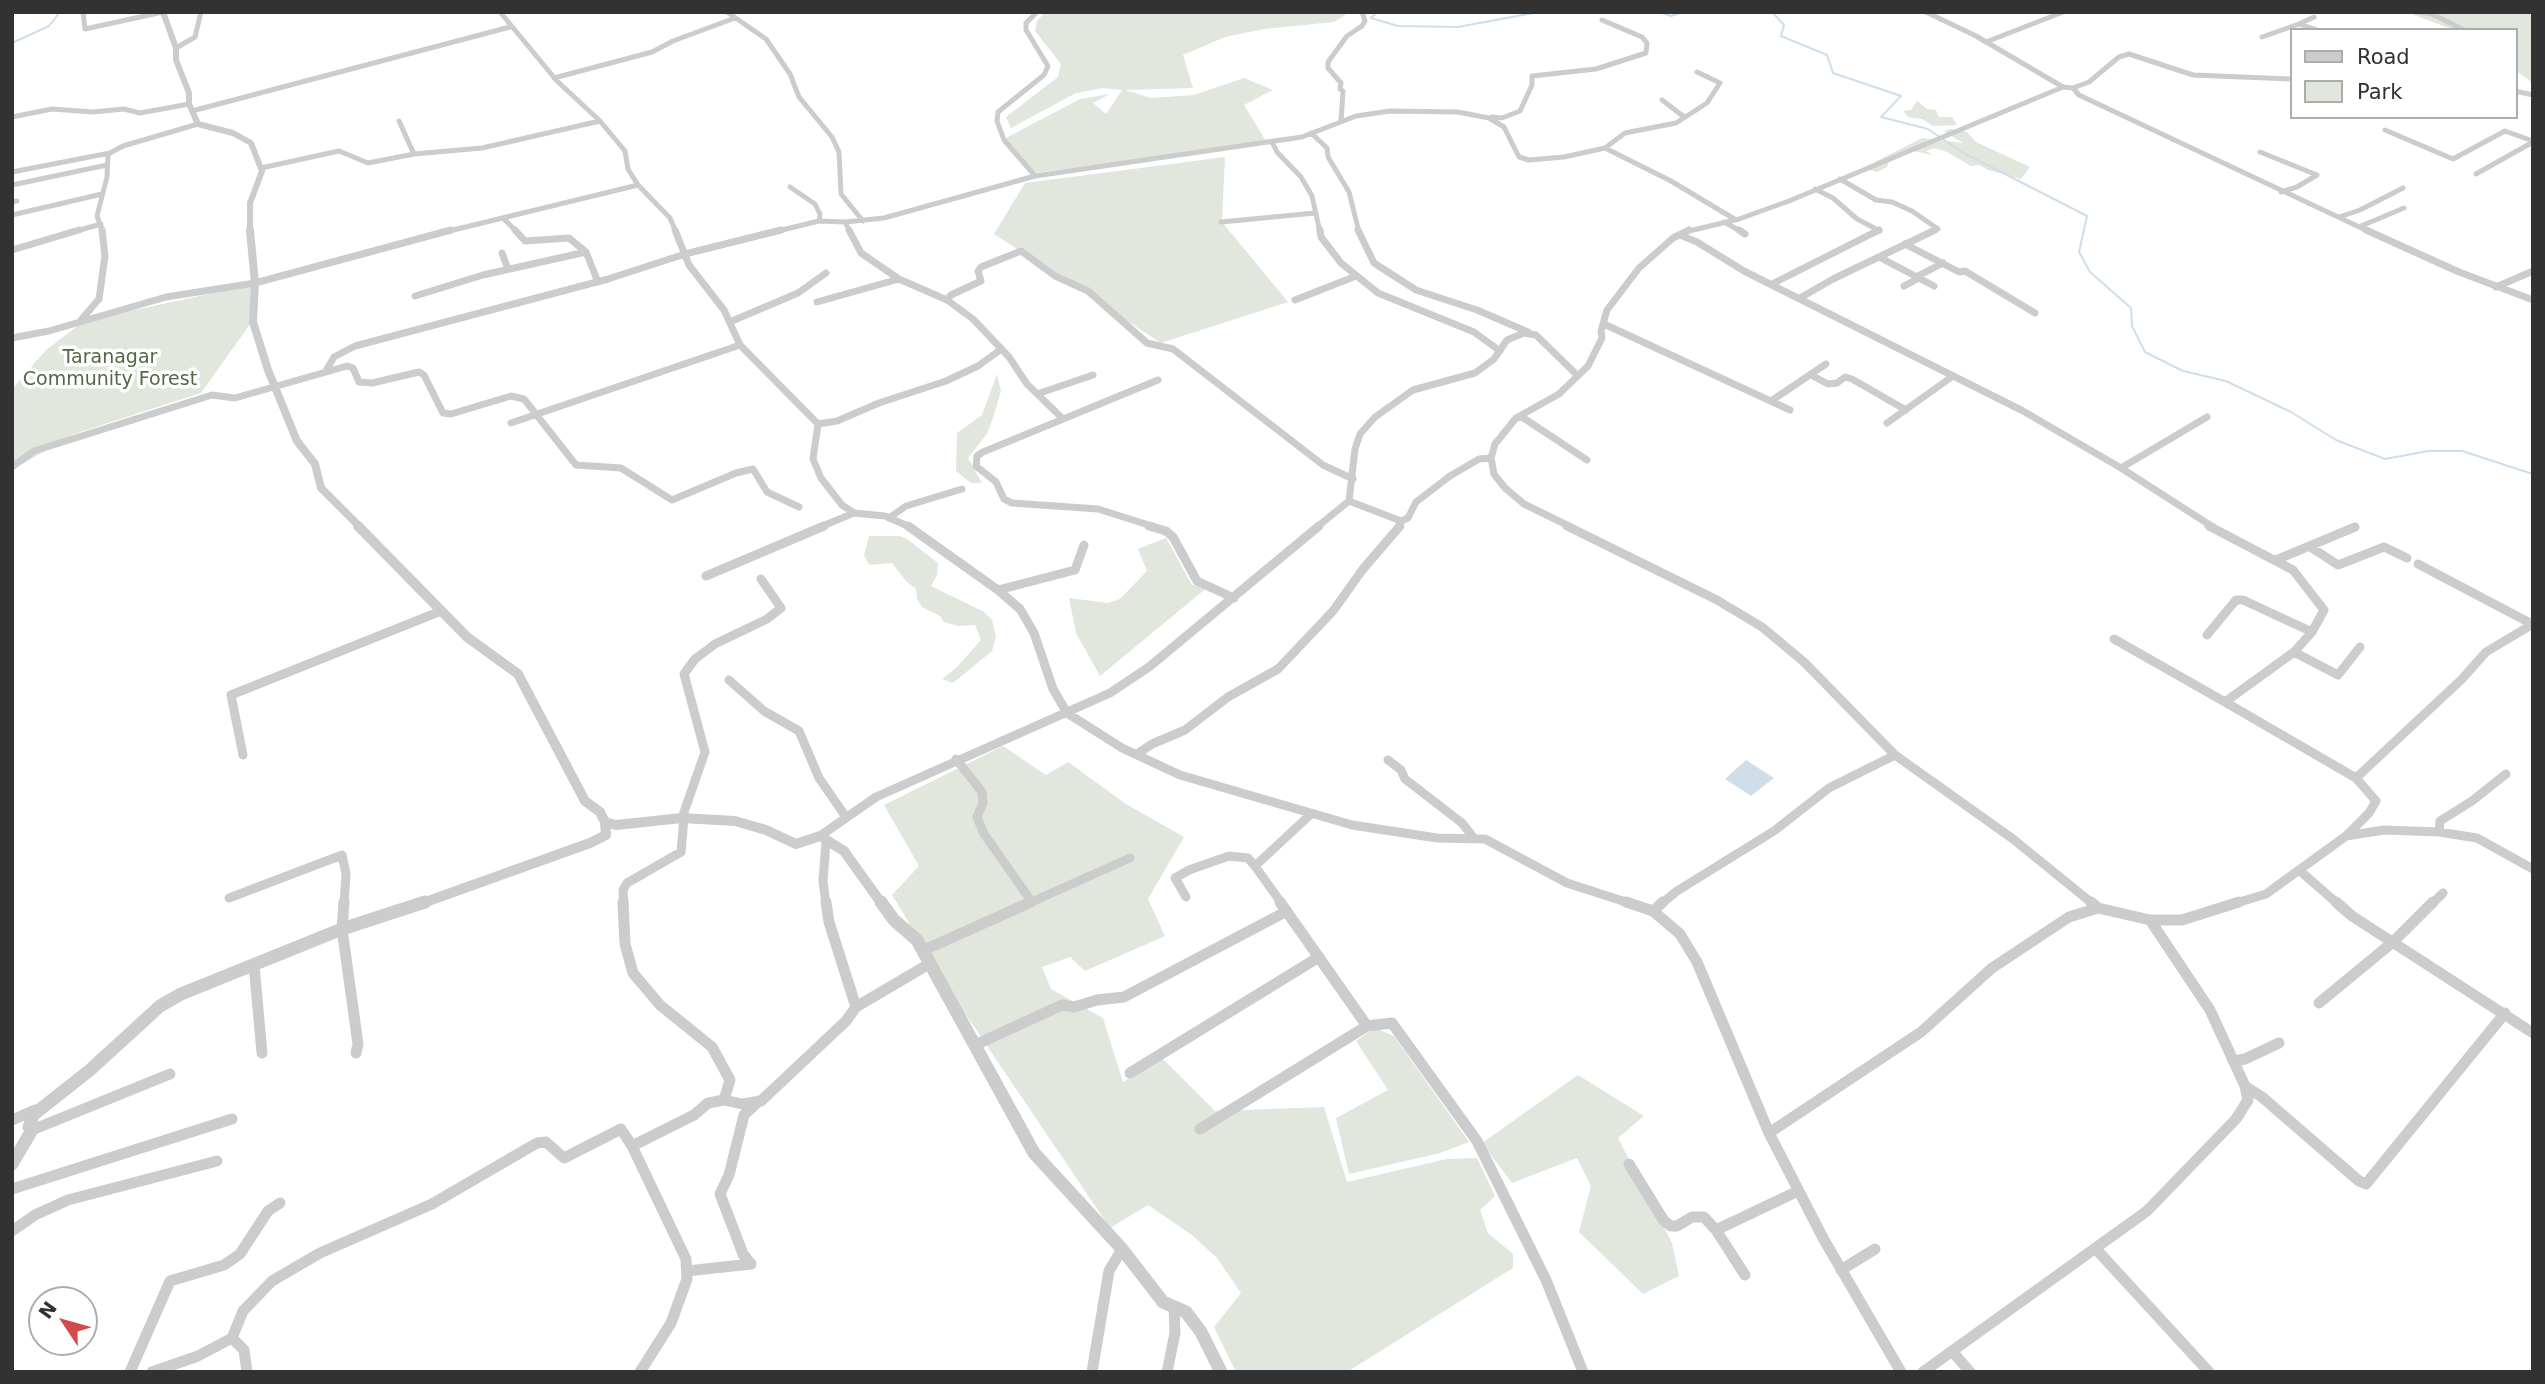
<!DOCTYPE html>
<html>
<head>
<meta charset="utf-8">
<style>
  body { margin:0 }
  #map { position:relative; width:2545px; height:1384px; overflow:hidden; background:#fff; font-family:"DejaVu Sans",sans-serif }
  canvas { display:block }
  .frame { position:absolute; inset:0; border:14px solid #323232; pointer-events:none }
  .legend { position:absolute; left:2290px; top:28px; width:228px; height:91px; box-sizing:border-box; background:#fff; border:2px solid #adadad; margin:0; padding:9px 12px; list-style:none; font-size:21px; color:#323232 }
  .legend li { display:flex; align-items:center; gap:14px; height:35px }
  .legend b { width:35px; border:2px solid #adadad }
  .north { position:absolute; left:28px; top:1286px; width:70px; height:70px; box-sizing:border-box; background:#fff; border:2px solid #adadad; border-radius:50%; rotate:306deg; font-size:19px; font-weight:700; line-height:28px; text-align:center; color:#323232 }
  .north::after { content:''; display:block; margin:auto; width:24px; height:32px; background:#d24a4b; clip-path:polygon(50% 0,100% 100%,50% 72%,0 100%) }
</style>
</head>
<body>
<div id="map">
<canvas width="2545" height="1384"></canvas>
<div class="frame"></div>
<ul class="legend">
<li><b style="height:9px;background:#ccc"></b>Road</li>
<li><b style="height:19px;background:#e1e7dc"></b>Park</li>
</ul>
<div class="north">N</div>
</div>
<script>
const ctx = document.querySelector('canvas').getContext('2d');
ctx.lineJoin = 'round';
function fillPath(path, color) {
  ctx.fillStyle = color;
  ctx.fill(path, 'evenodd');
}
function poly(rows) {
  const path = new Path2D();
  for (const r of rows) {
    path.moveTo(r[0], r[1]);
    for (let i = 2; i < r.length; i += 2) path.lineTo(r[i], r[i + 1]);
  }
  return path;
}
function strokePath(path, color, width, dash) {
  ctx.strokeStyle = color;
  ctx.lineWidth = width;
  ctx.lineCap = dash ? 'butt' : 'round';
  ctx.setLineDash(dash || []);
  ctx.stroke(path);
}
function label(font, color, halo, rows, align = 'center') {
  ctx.font = font + ' "DejaVu Sans",sans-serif';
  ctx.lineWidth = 7;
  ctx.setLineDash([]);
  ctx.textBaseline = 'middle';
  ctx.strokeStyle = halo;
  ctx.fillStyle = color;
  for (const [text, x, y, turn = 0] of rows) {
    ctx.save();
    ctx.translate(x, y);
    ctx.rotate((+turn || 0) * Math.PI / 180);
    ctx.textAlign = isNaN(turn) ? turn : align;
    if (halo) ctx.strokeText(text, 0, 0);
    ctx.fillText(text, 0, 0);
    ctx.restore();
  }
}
fillPath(poly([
  [1045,12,1350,12,1334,22,1264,29,1225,37,1183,55,1193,88,1125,90,1151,98,1194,95,1244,78,1273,90,1244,105,1267,143,1034,173,1004,139,1080,99,1110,94,1093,103,1106,114,1122,90,1103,88,1076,93,1011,128,1006,117,1058,77,1061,64,1035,31,1037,21],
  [2406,12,2533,12,2533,83,2515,70,2515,30,2454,30],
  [1917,101,1927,109,1936,110,1939,117,1952,117,1957,125,1933,126,1922,119,1908,117,1903,111,1911,110],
  [1950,129,1967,132,1976,142,2030,167,2021,179,1988,170,1979,165,1971,166,1945,151,1934,148,1926,151,1933,155,1913,151,1889,162,1887,167,1877,172,1863,168,1922,138,1963,143,1944,131],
  [1225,157,1222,222,1288,302,1161,343,994,234,1025,183],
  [255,284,256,316,201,393,74,434,12,470,12,389,46,350,84,321],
  [997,374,1001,391,993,418,987,434,968,458,982,483,971,483,956,471,957,433,982,415],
  [869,536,900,536,907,539,938,563,937,575,931,586,984,612,992,620,996,637,992,651,953,683,942,679,957,667,981,640,975,625,958,626,944,622,940,616,922,607,917,599,916,589,906,581,892,563,869,565,864,555],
  [1166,538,1192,585,1209,586,1100,676,1076,633,1069,598,1108,603,1120,599,1147,571,1138,549],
  [1003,746,1046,775,1068,762,1126,804,1184,837,1148,899,1165,936,1085,971,1070,957,1042,967,1051,989,1103,1018,1123,1082,1161,1057,1215,1111,1324,1107,1347,1182,1447,1159,1477,1158,1495,1196,1480,1210,1488,1233,1513,1254,1513,1268,1347,1372,1236,1372,1214,1327,1241,1293,1217,1258,1192,1235,1148,1205,1110,1228,958,1003,892,895,919,866,884,805],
  [1375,1028,1394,1036,1469,1142,1440,1153,1349,1174,1336,1118,1388,1090,1356,1041],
  [1578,1075,1644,1116,1618,1138,1672,1243,1679,1276,1643,1294,1579,1232,1591,1186,1577,1158,1512,1183,1482,1143]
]), '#e1e7dc');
fillPath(poly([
  [1746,760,1774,778,1751,796,1725,779]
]), '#d0deea');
strokePath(poly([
  [1377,12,1371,18,1398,26,1458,27,1539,12],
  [1659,12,1671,16,1683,12],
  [1772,12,1784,25,1781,36,1827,55,1833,73,1901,96,1881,117,1928,129,1960,151,2087,216,2079,252,2090,272,2131,308,2132,326,2145,352,2183,371,2226,381,2291,412,2336,440,2385,459,2428,451,2462,451,2533,474],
  [12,43,49,26,60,12]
]), '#d0deea', 2);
strokePath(poly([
  [83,12,85,29,163,12],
  [500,12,557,81,600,121,625,151,628,169,638,185,670,218,676,232],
  [727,12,766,39,790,74,799,97,832,137,839,152,841,194,863,221],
  [1926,12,1976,36,2063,87,2073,88,2089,82,2119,57,2129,54,2193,75,2291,79],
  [2420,12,2432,14,2464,30],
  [2314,17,2299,24,2317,30],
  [2262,37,2299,24],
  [1986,42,2063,12],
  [176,48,195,37,201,12],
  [554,78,652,52,673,41,735,18],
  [2073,88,2079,95,2370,232],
  [2515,91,2533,95],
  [1662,100,1683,116],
  [192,111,510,27],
  [12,117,52,109,93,112,124,109,140,113,189,104],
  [1492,117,1502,118,1520,111,1532,85,1532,76,1596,69,1646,53,1647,43,1642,37,1602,20],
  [399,121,414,154],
  [1341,121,1343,91,1340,89,1341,83,1328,68,1328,62,1347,36,1362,26,1365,21,1362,12],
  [2385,130,2453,159,2505,131,2533,141],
  [1311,133,1327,148,1328,157,1349,192,1359,232],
  [1272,142,1277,152,1301,177,1312,196,1320,232],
  [1605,148,1625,133,1676,123,1707,103,1720,83,1697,72],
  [2260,152,2317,175,2297,187,2281,192],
  [261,168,339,151,368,163,414,154,482,148,600,121],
  [12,172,110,153],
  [2476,174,2533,142],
  [1035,176,1004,140,997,121,998,112,1044,75,1048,66,1026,30,1026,23,1037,12],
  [1840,179,1876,200,1892,202,1912,211,1938,229,1931,232],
  [12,185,107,165],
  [790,187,815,204,820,214,819,221],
  [1815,189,1833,198,1857,219,1880,231,1878,232],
  [12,202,17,201],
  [12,215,102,194],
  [2339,217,2360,210,2403,188],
  [503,218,517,232],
  [845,222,850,232],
  [1221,222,1315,213],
  [1724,222,1742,232],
  [2361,226,2404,208],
  [73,232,101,224],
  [103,232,97,216,107,177,108,154,123,146,198,124],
  [445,232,638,185],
  [774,232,819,221,845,222,884,218,1035,176,1302,137,1356,116,1390,111,1458,112,1489,118,1504,127,1519,157,1529,160,1564,157,1605,148,1671,181,1736,220],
  [1685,232,1739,219,1789,201,2063,87]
]), '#ccc', 5);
strokePath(poly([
  [515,230,525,241,569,238,586,252,598,282],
  [675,230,689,265,724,310,740,345,818,424,813,459,821,478,842,505,854,513,885,516,910,527],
  [849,230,861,253,899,279,947,300,973,319,1009,357,1027,384,1063,419],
  [1320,230,1321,237,1341,263,1378,293,1474,332,1500,351],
  [1358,230,1374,263,1416,290,1477,310,1528,332],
  [1739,230,1745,234],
  [2366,230,2459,272,2533,300],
  [1680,235,1697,242,1744,271,2023,411,2121,468,2213,527],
  [1905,244,1959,272,1965,271,2035,313],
  [12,250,79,230],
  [502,253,508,269],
  [1879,257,1934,286],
  [1916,277,1943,263],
  [1772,284,1879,230],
  [1904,286,1919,278],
  [2496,287,2533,271],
  [415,296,483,275,586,252],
  [1800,298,1833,279,1935,230],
  [947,300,951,295,981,281,978,271,981,267,1021,251,1055,276,1088,291,1147,343,1173,349,1323,465,1353,479],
  [1295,300,1356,276],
  [817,302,899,279],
  [81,320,99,299,105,256,102,230],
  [732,321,798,293,826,273],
  [1604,324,1790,410],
  [12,338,49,331,166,297,255,283,451,230],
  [327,369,334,357,355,346,608,279,685,254,781,230],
  [1811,375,1828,384,1837,383,1845,377,1852,379,1906,410],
  [1037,394,1093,375],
  [1771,401,1826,364],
  [1517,418,1522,417,1587,460],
  [511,423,740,345],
  [1887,423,1953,376],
  [818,424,837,421,879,403,946,381,978,366,1000,350],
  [12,467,34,451,212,395,235,398,347,366,353,368,359,382,372,383,419,372,424,375,443,413,451,414,511,396,524,399,576,465,621,468,672,500,736,473,753,469,767,492,799,507],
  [2121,468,2207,417],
  [1349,501,1401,521,1398,527],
  [889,518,906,506,962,489],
  [1401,521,1408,518,1416,502,1450,476,1479,459,1491,458],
  [820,527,854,513],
  [1155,527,1098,509,1012,503,1004,499,996,482,976,466,977,456,983,452,1158,380],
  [1317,527,1349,501,1355,449,1360,434,1375,417,1413,390,1475,373,1494,359,1507,340,1524,333,1536,335,1577,375],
  [1571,527,1524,504,1505,488,1494,474,1491,458,1495,444,1516,418,1559,394,1588,366,1602,338,1601,331,1607,310,1639,268,1673,238,1689,230]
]), '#ccc', 7);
strokePath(poly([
  [908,526,998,590,1020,609,1034,633,1053,689,1067,713,1122,748,1180,775,1352,825,1437,838,1485,839,1567,883,1632,904],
  [1149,526,1166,531,1173,537,1197,581,1234,598],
  [1567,526,1717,600,1762,627,1804,662,1895,755,2013,839,2093,904],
  [2209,526,2293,570,2324,610,2312,632,2294,652,2225,702,2356,778],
  [2309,546,2338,565,2384,547,2407,558],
  [2276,560,2355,527],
  [2418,564,2532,624],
  [706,576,824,526],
  [998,590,1075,570,1084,545],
  [2207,635,2236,600,2243,600,2312,632],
  [2114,639,2225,702],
  [2294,652,2338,675,2360,647],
  [729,680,764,711,799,731,819,778,846,817],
  [1137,754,1152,744,1185,730,1228,697,1278,669,1333,611,1363,569,1400,526],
  [243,755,231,695,441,611],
  [956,759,982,792,983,803,977,817,984,834,1032,902],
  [1388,760,1401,770,1405,779,1462,823,1473,837],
  [682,818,705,752,684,674,695,659,715,644,767,619,781,608,761,579],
  [2439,832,2440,821,2472,801,2506,774],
  [820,836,876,797,1110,693,1149,667,1319,526],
  [2346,836,2369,813,2376,801,2356,778,2462,679,2486,652,2533,624],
  [826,842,823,881,826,904],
  [2299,870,2338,904],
  [1186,897,1175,878,1189,870,1229,856,1248,858,1255,866],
  [229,898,342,855,346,874,344,904],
  [624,904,623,890,627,883,681,852,684,818],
  [1027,904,1130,858],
  [1282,904,1255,866,1311,814],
  [1661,904,1677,891,1774,831,1829,788,1895,755],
  [2233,904,2266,894,2346,836,2384,830,2439,832,2477,838,2533,869],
  [2432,904,2443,893]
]), '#ccc', 9);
strokePath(poly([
  [344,902,342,929,358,1044,356,1053],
  [623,902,625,944,633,973,660,1005,712,1047,730,1080,724,1100],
  [826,902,829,922,856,1007],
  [1280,902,1367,1026,1392,1023,1477,1141,1546,1280,1583,1372],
  [1626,902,1653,911,1680,934,1697,962,1769,1133,1823,1238,1901,1372],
  [2091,902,2098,908,2150,920,2182,920,2239,902],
  [2336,902,2352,916,2533,1033],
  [1653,911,1663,902],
  [922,951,1031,902],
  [254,965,262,1053],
  [2319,1003,2393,942,2433,902],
  [975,1045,1062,1005,1074,1007,1097,1000,1124,997,1287,911],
  [2233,1061,2245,1059,2279,1043],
  [1130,1073,1319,957],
  [2245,1086,2262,1097,2359,1181,2366,1184,2505,1013],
  [12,1120,35,1110],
  [1200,1129,1367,1026],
  [32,1130,170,1074],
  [1769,1133,1921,1032,1992,968,2069,917,2098,908],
  [632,1146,686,1259,687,1279,671,1323,640,1372],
  [1629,1164,1664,1221,1671,1226,1677,1226,1692,1217,1704,1217,1716,1230,1745,1275],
  [12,1189,232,1119],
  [1716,1230,1798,1191],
  [12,1231,35,1215,68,1200,217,1161],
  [2095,1248,2209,1372],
  [1841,1270,1875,1249],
  [687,1271,751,1264,743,1254,720,1194,729,1175,744,1115,759,1101],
  [232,1338,244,1350,247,1372],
  [1952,1351,1970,1372],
  [130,1372,170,1281,224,1265,240,1254,268,1211,280,1203],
  [152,1372,198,1356,232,1338,243,1311,272,1281,320,1253,432,1204,537,1143,546,1142,564,1158,621,1129,632,1146,694,1115,708,1103,724,1100,742,1104,761,1101,846,1021,856,1007,929,964],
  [1092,1372,1109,1271,1122,1249],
  [1167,1372,1175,1333,1174,1307],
  [1923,1372,2147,1211,2236,1119,2248,1100,2245,1086,2210,1010,2150,920]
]), '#ccc', 11);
strokePath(poly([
  [163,12,176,48,176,60,189,93,189,104,198,124,233,133,251,143,262,171,250,203,250,232]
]), '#ccc', 6);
strokePath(poly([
  [250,230,255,283,253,322,268,370,297,441,315,464,321,488,360,527]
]), '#ccc', 8);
strokePath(poly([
  [358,526,467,637,518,674,585,801,600,812,605,822,616,825,682,818,735,821,766,830,796,844,820,836,844,851,882,904],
  [420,904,590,843,606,835,605,822]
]), '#ccc', 10);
strokePath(poly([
  [881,902,894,920,917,940,1034,1153,1122,1249,1163,1302,1186,1312,1201,1332,1221,1372],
  [12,1164,32,1130,29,1127,33,1115,90,1070,160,1006,181,994,342,929,425,902]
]), '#ccc', 13);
label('19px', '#526943', '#fff', [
  ["Taranagar",110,358],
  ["Community Forest",110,380]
]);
</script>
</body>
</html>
